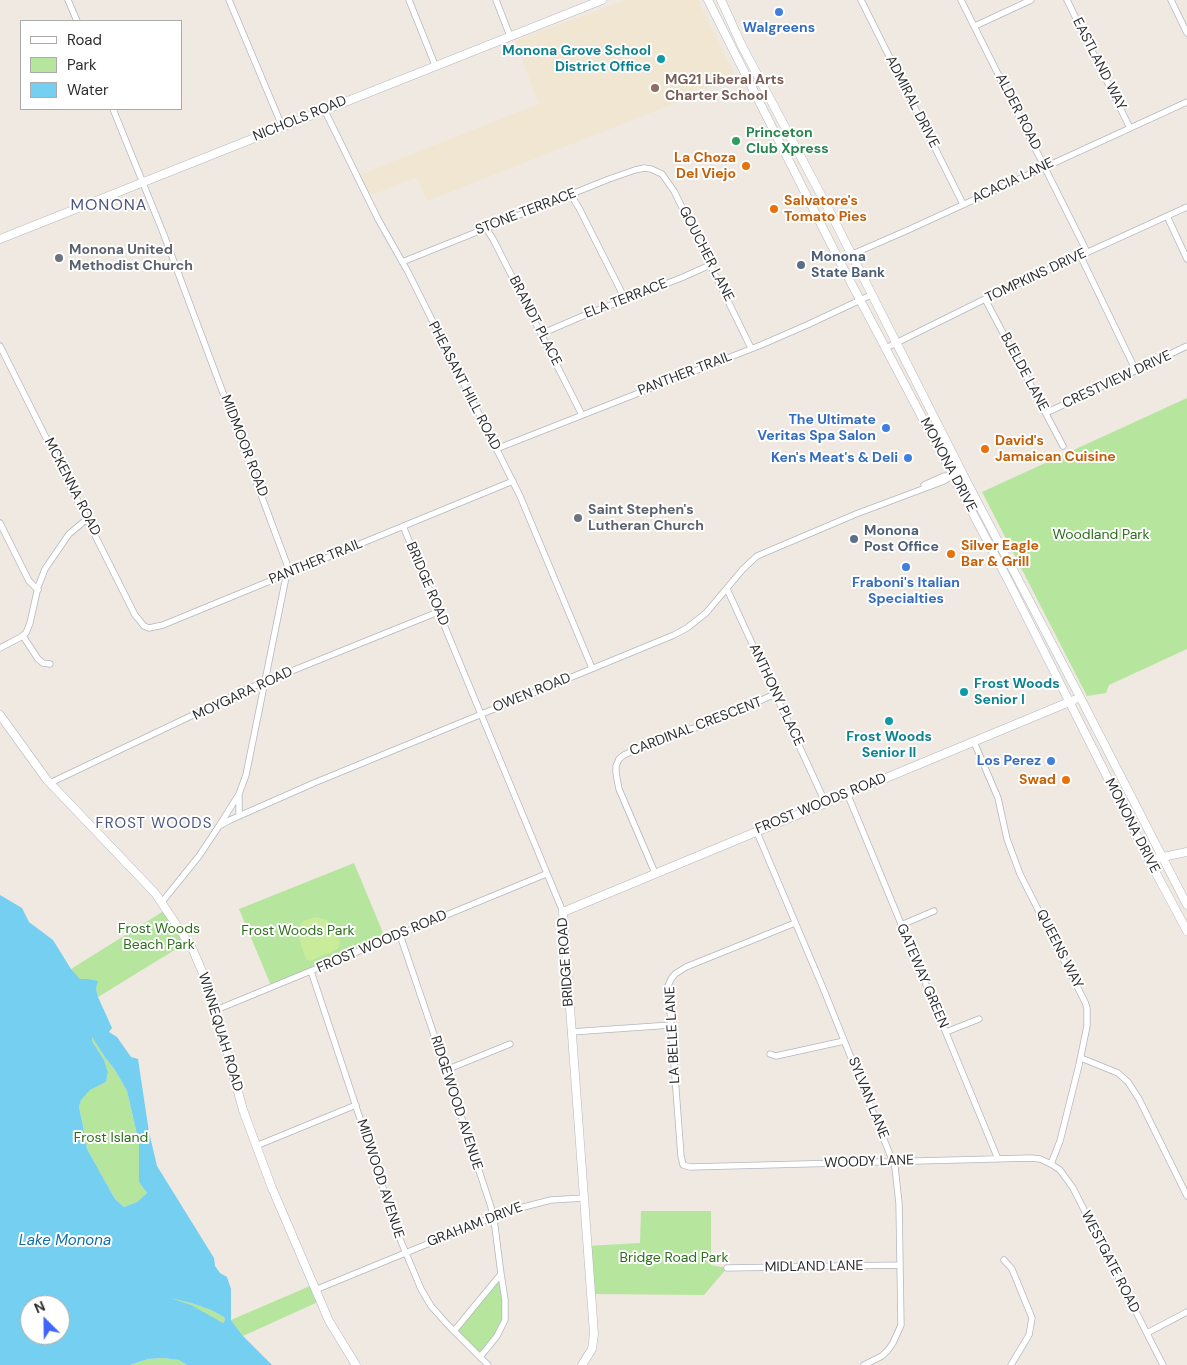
<!DOCTYPE html>
<html>
<head>
<meta charset="utf-8">
<style>
  body { margin:0 }
  #map { position:relative; width:1187px; height:1365px; overflow:hidden; background:#efe9e1; font-family:"DM Sans",sans-serif }
  canvas { display:block }
  .legend { position:absolute; left:20px; top:20px; width:162px; height:90px; box-sizing:border-box; background:#fff; border:1px solid #ababab; margin:0; padding:6px 9px; list-style:none; font-size:15px; color:#2e2e2e }
  .legend li { display:flex; align-items:center; gap:10px; height:25px }
  .legend b { width:25px; border:1px solid #ababab }
  .north { position:absolute; left:20px; top:1295px; width:50px; height:50px; box-sizing:border-box; background:#fff; border:1px solid #ababab; border-radius:50%; rotate:337deg; font-size:14px; font-weight:700; line-height:20px; text-align:center; color:#2e2e2e }
  .north::after { content:''; display:block; margin:auto; width:18px; height:22px; background:#4264fb; clip-path:polygon(50% 0,100% 100%,50% 72%,0 100%) }
</style>
</head>
<body>
<div id="map">
<canvas width="1187" height="1365"></canvas>
<ul class="legend">
<li><b style="height:6px;background:#fff"></b>Road</li>
<li><b style="height:14px;background:#b6e59e"></b>Park</li>
<li><b style="height:14px;background:#75cff0"></b>Water</li>
</ul>
<div class="north">N</div>
</div>
<script>
const ctx = document.querySelector('canvas').getContext('2d');
ctx.lineJoin = 'round';
function fillPath(path, color) {
  ctx.fillStyle = color;
  ctx.fill(path, 'evenodd');
}
function poly(rows) {
  const path = new Path2D();
  for (const r of rows) {
    path.moveTo(r[0], r[1]);
    for (let i = 2; i < r.length; i += 2) path.lineTo(r[i], r[i + 1]);
  }
  return path;
}
function strokePath(path, color, width, dash) {
  ctx.strokeStyle = color;
  ctx.lineWidth = width;
  ctx.lineCap = dash ? 'butt' : 'round';
  ctx.setLineDash(dash || []);
  ctx.stroke(path);
}
function label(font, color, halo, rows, align = 'center') {
  ctx.font = font + ' "DM Sans",sans-serif';
  ctx.lineWidth = 4;
  ctx.setLineDash([]);
  ctx.textBaseline = 'middle';
  ctx.strokeStyle = halo;
  ctx.fillStyle = color;
  for (const [text, x, y, turn = 0] of rows) {
    ctx.save();
    ctx.translate(x, y);
    ctx.rotate((+turn || 0) * Math.PI / 180);
    ctx.textAlign = isNaN(turn) ? turn : align;
    if (halo) ctx.strokeText(text, 0, 0);
    ctx.fillText(text, 0, 0);
    ctx.restore();
  }
}
fillPath(poly([
  [626,0,698,0,734,73,683,100,427,201,417,177,364,198,354,177,539,104,515,41]
]), '#f0e6d1');
fillPath(poly([
  [1187,398,1187,649,1109,685,1106,693,1087,696,982,492],
  [354,863,386,940,272,988,239,909],
  [167,909,186,943,98,997,96,988,87,979,80,980,71,969],
  [92,1036,104,1056,115,1070,127,1091,139,1143,139,1182,147,1193,137,1202,124,1207,115,1199,87,1149,83,1126,79,1107,81,1099,90,1090,106,1082,108,1072,104,1060,92,1041],
  [641,1211,711,1211,711,1265,727,1268,704,1295,591,1294,587,1246,640,1243],
  [501,1274,505,1320,480,1357,454,1331],
  [310,1286,320,1301,243,1336,231,1320],
  [162,1296,191,1303,211,1310,224,1317,225,1320,223,1323],
  [163,1358,179,1360,187,1365,130,1365,148,1359]
]), '#b6e59e');
fillPath(poly([
  [315,917,327,920,334,926,339,933,340,943,338,949,310,961,306,959,296,930,303,921]
]), '#c9ec9a');
fillPath(poly([
  [0,895,22,908,29,922,53,940,71,969,80,979,87,979,98,981,96,988,98,997,112,1028,109,1032,117,1037,131,1057,138,1059,149,1132,157,1166,214,1258,215,1266,220,1273,227,1277,231,1289,231,1320,243,1336,272,1365,187,1365,179,1360,163,1358,148,1359,130,1365,0,1365],
  [92,1037,104,1056,115,1070,127,1091,139,1143,139,1182,147,1193,137,1202,124,1207,115,1199,87,1149,83,1126,79,1107,81,1100,90,1090,106,1082,108,1072,104,1060,92,1041],
  [170,1298,191,1303,211,1310,224,1317,225,1320,223,1323,191,1305],
  [30,1305,60,1305,60,1335,30,1335]
]), '#75cff0');
const minor = poly([
  [68,0,77,21],
  [229,0,282,126],
  [409,0,435,65],
  [496,0,510,36],
  [861,0,963,204],
  [961,0,1087,252],
  [1067,0,1130,128],
  [1171,0,1187,33],
  [975,26,1031,0],
  [113,109,164,235,288,567,246,775,239,794,219,826,199,856,162,902],
  [324,109,378,219,408,272,520,496,592,668],
  [571,195,579,208,625,299],
  [1167,216,1187,259],
  [486,228,493,239,582,415],
  [1080,255,1136,371],
  [839,260,908,230,1187,102],
  [402,262,609,179,635,170,644,168,651,169,662,174,674,191,751,348],
  [985,299,1063,446],
  [541,334,585,315,681,278,710,265],
  [0,346,135,615,144,626,149,628,163,625,513,481],
  [886,348,985,299,1187,207],
  [1046,413,1187,346],
  [496,449,761,345,807,325,871,295],
  [924,485,944,476,950,476],
  [0,523,29,581,38,590],
  [403,526,563,912],
  [727,589,825,802],
  [23,636,38,659,43,663,50,664],
  [0,648,21,637,26,633,30,623,38,587,45,569,69,534,87,519],
  [974,742,998,798,1007,839,1020,874,1085,1002,1087,1008,1087,1026,1079,1065,1060,1141,1051,1164],
  [50,783,252,687,438,612],
  [847,793,998,1159],
  [239,796,239,816],
  [221,825,230,820,314,783,674,635,687,628,706,613,743,569,757,556,856,514,944,481,956,473],
  [756,830,823,988,895,1167,899,1203,901,1325,893,1343,888,1350,882,1356,864,1365],
  [655,873,619,789,616,773,616,766,619,759,624,755,668,735,706,725,775,694],
  [795,923,686,967,675,974,671,979,668,986,669,997,681,1156,683,1165,690,1167,1031,1158,1040,1159,1051,1164,1060,1170,1073,1188,1163,1365],
  [901,925,934,911],
  [400,935,446,1070,491,1207,495,1227,501,1274,454,1331],
  [311,971,400,1239,421,1289,431,1306,447,1324,488,1365],
  [216,1010,546,874],
  [571,1032,671,1025],
  [946,1032,979,1019],
  [770,1054,776,1056,844,1041],
  [1081,1058,1118,1073,1128,1082,1139,1099,1187,1196],
  [446,1070,510,1044],
  [256,1146,356,1105],
  [1004,1260,1012,1269,1032,1318,1029,1335,1011,1365],
  [727,1268,900,1265],
  [315,1290,508,1211,551,1200,584,1198],
  [1147,1333,1187,1312],
  [480,1357,497,1336,505,1320,505,1300,501,1274]
]);
const tertiary = poly([
  [708,0,839,260,1009,582,1149,860,1187,931],
  [721,0,742,46,828,208,969,486,1080,697,1187,905],
  [0,239,602,0],
  [0,715,47,780,155,893,192,948,211,992,243,1110,272,1188,329,1321,356,1365],
  [1149,860,1187,852],
  [582,1365,592,1349,594,1334,563,912,1074,700]
]);
strokePath(minor, '#b4b7c1', 7);
strokePath(tertiary, '#b4b7c1', 9);
strokePath(minor, '#fff', 5.5);
strokePath(tertiary, '#fff', 8);
for (const [x, y, r, color] of [
  [779,12,5,"#3f7fe0"],
  [661,59,5,"#0f9aa8"],
  [655,88,5,"#8d6e63"],
  [736,141,5,"#2e9e5b"],
  [746,166,5,"#e8710a"],
  [774,209,5,"#e8710a"],
  [59,258,5,"#6b7280"],
  [801,265,5,"#5c6f8a"],
  [886,428,5,"#3f7fe0"],
  [985,449,5,"#e8710a"],
  [908,458,5,"#3f7fe0"],
  [578,518,5,"#6b7280"],
  [854,539,5,"#5c6f8a"],
  [951,554,5,"#e8710a"],
  [906,567,5,"#3f7fe0"],
  [964,692,5,"#0f9aa8"],
  [889,721,5,"#0f9aa8"],
  [1051,761,5,"#3f7fe0"],
  [1066,780,5,"#e8710a"]
]) {
  const dot = new Path2D();
  dot.arc(x, y, r, 0, 2 * Math.PI);
  ctx.fillStyle = color;
  ctx.fill(dot);
  strokePath(dot, '#fff', 2);
}
label('bold 14px', '#366cbe', '#fff', [
  ["Walgreens",779,28,"center"],
  ["The Ultimate",876,420],
  ["Veritas Spa Salon",876,436],
  ["Ken's Meat's & Deli",898,458],
  ["Fraboni's Italian",906,583,"center"],
  ["Specialties",906,599,"center"],
  ["Los Perez",1041,761]
], 'right');
label('bold 14px', '#0d838f', '#fff', [
  ["Monona Grove School",651,51],
  ["District Office",651,67],
  ["Frost Woods",974,684,"left"],
  ["Senior I",974,700,"left"],
  ["Frost Woods",889,737,"center"],
  ["Senior II",889,753,"center"]
], 'right');
label('14px', '#2e2e2e', '#fff', [
  ["EASTLAND WAY",1099,64,63],
  ["ADMIRAL DRIVE",912,102,63],
  ["ALDER ROAD",1018,112,63],
  ["NICHOLS ROAD",300,119,-22],
  ["ACACIA LANE",1013,181,-25],
  ["STONE TERRACE",526,212,-21],
  ["GOUCHER LANE",706,254,63],
  ["TOMPKINS DRIVE",1036,276,-25],
  ["ELA TERRACE",626,299,-21],
  ["BRANDT PLACE",535,321,63],
  ["BJELDE LANE",1024,372,62],
  ["PANTHER TRAIL",685,374,-21],
  ["CRESTVIEW DRIVE",1117,380,-25],
  ["PHEASANT HILL ROAD",464,386,63],
  ["MIDMOOR ROAD",244,446,69],
  ["MONONA DRIVE",948,465,62],
  ["MCKENNA ROAD",72,487,63],
  ["PANTHER TRAIL",316,562,-22],
  ["BRIDGE ROAD",427,584,67],
  ["OWEN ROAD",532,693,-22],
  ["MOYGARA ROAD",243,694,-25],
  ["ANTHONY PLACE",776,695,65],
  ["CARDINAL CRESCENT",696,727,-21],
  ["FROST WOODS ROAD",821,804,-22],
  ["MONONA DRIVE",1132,826,63],
  ["FROST WOODS ROAD",382,942,-23],
  ["QUEENS WAY",1059,949,63],
  ["BRIDGE ROAD",566,962,-94],
  ["GATEWAY GREEN",922,976,67],
  ["WINNEQUAH ROAD",220,1032,73],
  ["LA BELLE LANE",673,1035,-93],
  ["SYLVAN LANE",868,1098,68],
  ["RIDGEWOOD AVENUE",456,1103,72],
  ["WOODY LANE",869,1162,-2],
  ["MIDWOOD AVENUE",380,1179,72],
  ["GRAHAM DRIVE",475,1225,-21],
  ["WESTGATE ROAD",1110,1262,63],
  ["MIDLAND LANE",814,1267,-1]
]);
label('bold 14px', '#785e54', '#fff', [
  ["MG21 Liberal Arts",665,80],
  ["Charter School",665,96]
], 'left');
label('bold 14px', '#27864d', '#fff', [
  ["Princeton",746,133],
  ["Club Xpress",746,149]
], 'left');
label('bold 14px', '#c56008', '#fff', [
  ["La Choza",736,158,"right"],
  ["Del Viejo",736,174,"right"],
  ["Salvatore's",784,201],
  ["Tomato Pies",784,217],
  ["David's",995,441],
  ["Jamaican Cuisine",995,457],
  ["Silver Eagle",961,546],
  ["Bar & Grill",961,562],
  ["Swad",1056,780,"right"]
], 'left');
label('bold 14px', '#5b616d', '#fff', [
  ["Monona United",69,250],
  ["Methodist Church",69,266],
  ["Saint Stephen's",588,510],
  ["Lutheran Church",588,526]
], 'left');
label('bold 14px', '#4e5e75', '#fff', [
  ["Monona",811,257],
  ["State Bank",811,273],
  ["Monona",864,531],
  ["Post Office",864,547]
], 'left');
label('14px', '#2c6e1b', '#fff', [
  ["Woodland Park",1101,535],
  ["Frost Woods",159,929],
  ["Beach Park",159,945],
  ["Frost Woods Park",298,931],
  ["Frost Island",111,1138],
  ["Bridge Road Park",674,1258]
]);
ctx.letterSpacing = '1px';
label('15px', '#4d5680', '#fff', [
  ["FROST WOODS",154,824]
]);
ctx.letterSpacing = '0px';
label('italic 15px', '#0d6fa3', '#fff', [
  ["Lake Monona",65,1241]
]);
ctx.letterSpacing = '1px';
label('16px', '#4d5680', '#fff', [
  ["MONONA",109,206]
]);
ctx.letterSpacing = '0px';
</script>
</body>
</html>
